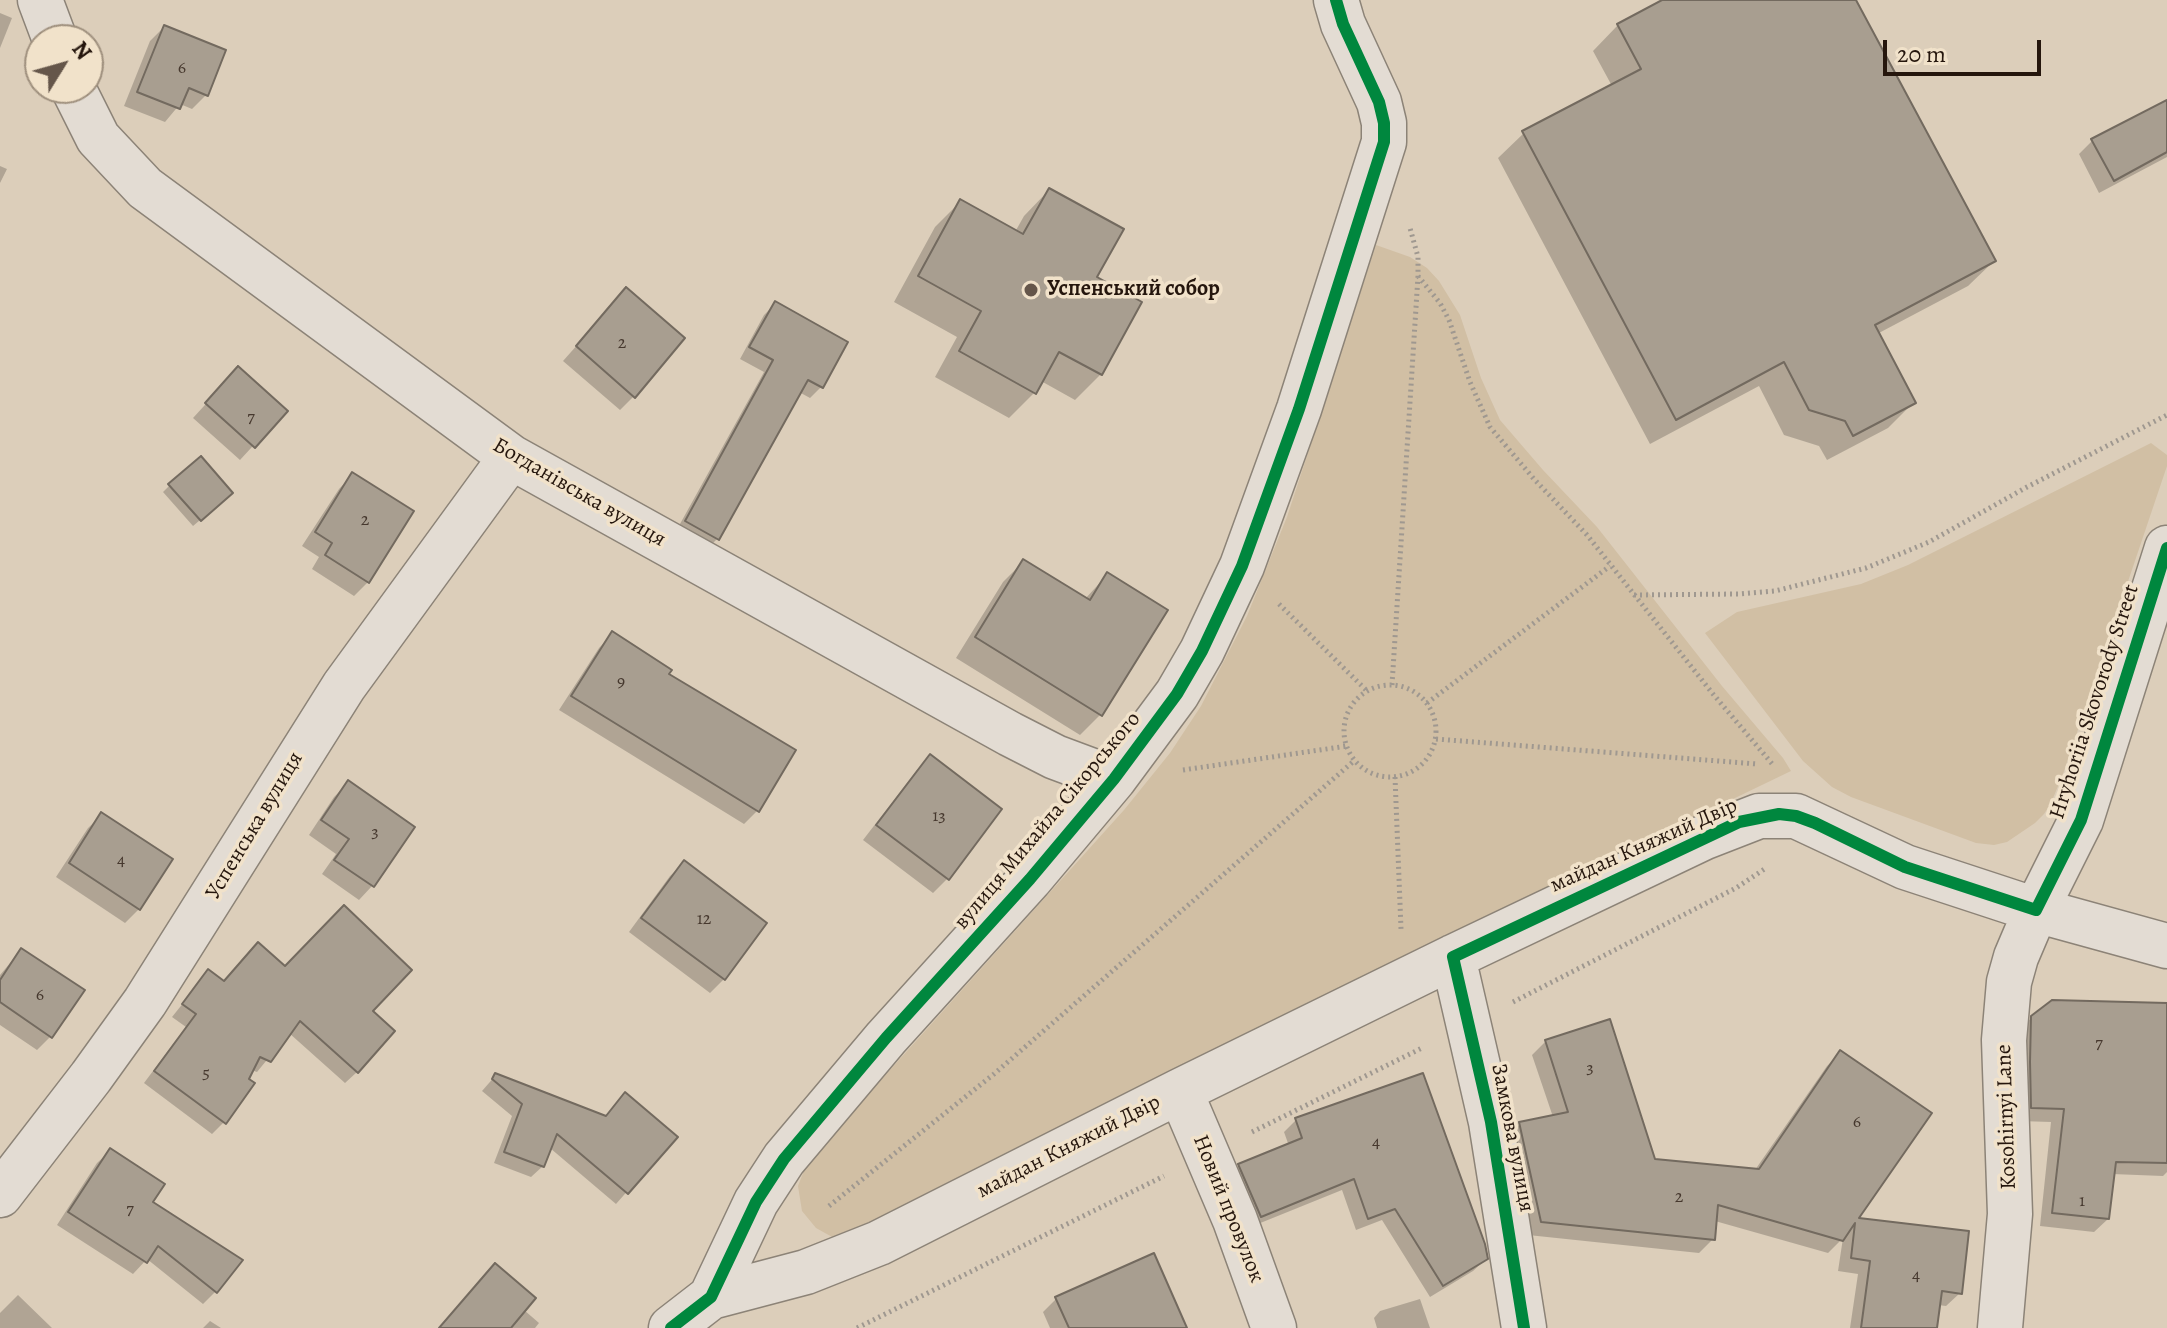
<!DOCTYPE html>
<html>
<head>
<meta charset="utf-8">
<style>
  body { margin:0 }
  #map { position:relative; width:2167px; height:1328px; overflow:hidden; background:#dcceba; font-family:Alegreya,serif }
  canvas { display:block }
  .north { position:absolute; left:24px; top:24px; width:80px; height:80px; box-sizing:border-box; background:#f1e2ca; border:2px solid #9f907e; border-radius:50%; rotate:53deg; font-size:22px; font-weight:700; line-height:32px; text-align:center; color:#25160d }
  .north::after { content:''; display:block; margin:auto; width:28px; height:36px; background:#65564a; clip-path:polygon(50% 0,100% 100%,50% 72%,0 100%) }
  .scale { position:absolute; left:1883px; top:40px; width:158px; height:36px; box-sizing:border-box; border:4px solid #25160d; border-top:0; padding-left:10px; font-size:24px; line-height:28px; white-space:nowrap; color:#25160d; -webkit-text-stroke:6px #f1e2ca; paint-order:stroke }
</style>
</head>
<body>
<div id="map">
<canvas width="2167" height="1328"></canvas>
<div class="north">N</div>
<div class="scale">20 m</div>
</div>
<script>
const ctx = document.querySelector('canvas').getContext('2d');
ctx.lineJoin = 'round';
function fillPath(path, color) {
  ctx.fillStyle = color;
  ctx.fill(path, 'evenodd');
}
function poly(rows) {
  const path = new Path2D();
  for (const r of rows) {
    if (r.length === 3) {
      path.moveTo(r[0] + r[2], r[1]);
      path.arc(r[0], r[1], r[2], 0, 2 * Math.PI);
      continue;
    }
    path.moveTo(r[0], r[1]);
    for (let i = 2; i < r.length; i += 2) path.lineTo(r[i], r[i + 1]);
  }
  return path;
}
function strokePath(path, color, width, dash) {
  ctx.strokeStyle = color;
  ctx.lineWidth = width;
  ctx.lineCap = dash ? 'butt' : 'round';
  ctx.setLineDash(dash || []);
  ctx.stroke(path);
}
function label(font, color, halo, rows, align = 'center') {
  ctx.font = font + ' Alegreya,serif';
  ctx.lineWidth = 7;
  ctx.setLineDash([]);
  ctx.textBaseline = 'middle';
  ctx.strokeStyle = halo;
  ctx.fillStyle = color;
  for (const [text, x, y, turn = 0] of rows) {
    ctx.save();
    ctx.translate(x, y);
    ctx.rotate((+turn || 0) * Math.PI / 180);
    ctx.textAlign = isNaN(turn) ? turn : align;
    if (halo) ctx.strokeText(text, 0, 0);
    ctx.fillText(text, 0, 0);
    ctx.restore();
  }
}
fillPath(poly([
  [1376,245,1410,257,1427,268,1439,281,1460,315,1481,378,1500,420,1543,470,1597,527,1722,686,1783,758,1791,771,1482,920,882,1223,834,1238,816,1228,802,1211,798,1186,805,1168,817,1151,1124,810,1170,753,1201,706,1247,616,1287,517],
  [2151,443,2167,455,2167,466,2063,774,2051,803,2044,814,2035,823,2007,842,1994,845,1976,843,1851,797,1832,787,1803,761,1705,633,1737,612,1861,584,1908,565]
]), '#d1bfa4');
fillPath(poly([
  [1666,0,1854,0,1994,261,1968,286,1877,334,1913,403,1888,428,1827,460,1819,446,1784,435,1759,386,1650,444,1498,158,1524,133,1612,86,1593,51,1618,25],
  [0,13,12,18,0,48],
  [164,27,206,95,192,109,180,104,165,122,124,106,150,41],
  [2167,118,2167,157,2099,193,2079,154,2092,141],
  [0,166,7,169,0,183],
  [1049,190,1095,278,1101,374,1075,400,1041,381,1035,392,1009,418,935,377,957,337,894,302,935,227,960,202,1015,232,1024,216],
  [626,290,634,396,620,410,563,361],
  [775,304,821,387,810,398,799,392,717,539,706,550,675,533,764,372,740,359,764,315],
  [225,383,285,411,240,460,193,418],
  [352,475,412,512,368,582,354,596,312,569,319,557,302,546,339,489],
  [170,485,224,500,193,526,163,492],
  [1023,562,1085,599,1107,575,1100,715,1080,735,956,658,1003,582],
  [612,634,666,675,757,811,744,824,559,710,599,648],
  [930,757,1000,810,947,879,933,893,863,840,917,770],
  [348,783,372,886,359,900,322,874,336,854,309,835,334,797],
  [102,815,139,909,125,923,56,877,88,828],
  [684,863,765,924,724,979,710,993,629,932,670,876],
  [21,950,51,1036,37,1050,0,1025,0,975],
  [285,969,370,1011,357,1072,345,1083,289,1033,257,1072,251,1070,224,1122,212,1134,144,1083,186,1027,172,1017,208,972,223,983],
  [2167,1005,2167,1172,2163,1176,2112,1174,2108,1219,2094,1232,2040,1226,2051,1122,2019,1121,2019,1031,2032,1017],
  [1546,1041,1654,1160,1755,1170,1827,1066,1841,1052,1855,1219,1960,1293,1946,1306,1938,1305,1935,1328,1850,1328,1858,1274,1838,1271,1843,1238,1828,1253,1715,1221,1713,1239,1699,1253,1528,1235,1507,1137,1520,1124,1553,1117,1532,1055],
  [496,1075,605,1117,615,1106,675,1137,616,1204,550,1148,543,1166,531,1177,494,1163,512,1116,482,1091],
  [1296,1120,1486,1259,1473,1271,1430,1297,1382,1220,1356,1230,1342,1190,1248,1228,1227,1178,1239,1166,1289,1146,1284,1132],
  [110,1151,216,1291,203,1304,147,1259,133,1274,57,1225,97,1163],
  [495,1265,524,1310,539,1323,535,1328,439,1328],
  [18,1295,52,1328,0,1328,0,1313],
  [1057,1298,1185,1328,1050,1328,1043,1312],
  [1420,1299,1430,1328,1377,1328,1374,1318,1380,1311],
  [210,1321,221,1328,203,1328]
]), '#0003');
const building = poly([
  [1662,0,1856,0,1996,261,1875,325,1916,403,1853,436,1845,421,1809,410,1784,362,1676,420,1522,131,1641,69,1617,24,1662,0],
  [164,25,226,50,208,96,189,88,180,109,137,92,164,25],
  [2167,100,2167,152,2114,181,2091,139,2167,100],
  [1049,188,1124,229,1097,277,1142,302,1102,375,1059,352,1036,394,959,351,981,311,918,276,960,199,1023,234,1049,188],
  [626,287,685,338,635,398,576,346,626,287],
  [775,301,848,342,823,388,808,380,719,540,685,521,773,360,749,347,775,301],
  [238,366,288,411,255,448,205,403,238,366],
  [201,456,233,493,201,521,168,484,201,456],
  [352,472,414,511,369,583,325,555,332,543,315,532,352,472],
  [1023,559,1090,600,1107,572,1168,610,1102,716,975,637,1023,559],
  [612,631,672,670,669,674,796,750,759,812,571,696,612,631],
  [930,754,1002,809,949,880,876,825,930,754],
  [348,780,415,827,374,887,334,860,349,839,321,820,348,780],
  [101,812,173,859,140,910,69,863,101,812],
  [684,860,767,923,725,980,641,918,684,860],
  [344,905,412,970,373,1011,395,1031,358,1073,300,1021,271,1062,260,1057,249,1079,255,1083,226,1124,154,1071,196,1014,182,1004,208,969,224,981,258,942,285,966,344,905],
  [21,948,85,990,52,1038,0,1002,0,980,21,948],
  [2052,1000,2167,1003,2167,1163,2116,1162,2109,1219,2052,1213,2064,1109,2031,1108,2030,1062,2031,1016,2052,1000],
  [1610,1019,1655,1159,1759,1169,1840,1050,1932,1113,1859,1218,1969,1231,1962,1294,1942,1291,1937,1328,1861,1328,1870,1261,1851,1258,1855,1223,1843,1241,1718,1205,1715,1240,1541,1222,1519,1122,1568,1112,1545,1040,1610,1019],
  [495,1073,606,1116,625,1092,678,1137,628,1194,557,1134,544,1167,504,1152,522,1104,492,1079,495,1073],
  [1423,1073,1485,1244,1488,1259,1443,1286,1395,1209,1368,1219,1354,1179,1261,1217,1238,1164,1302,1138,1295,1118,1423,1073],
  [110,1148,165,1184,153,1202,243,1260,217,1293,158,1246,147,1263,68,1212,110,1148],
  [1154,1253,1187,1328,1069,1328,1055,1297,1154,1253],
  [495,1263,536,1298,511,1328,439,1328,495,1263]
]);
fillPath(building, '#a89e90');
strokePath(building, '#736a5f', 2);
const street = poly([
  [40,0,55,40],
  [73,88,98,138,145,188,511,457,1010,734,1055,757,1114,779],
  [1453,957,1491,1122,1524,1328],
  [1180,1091,1235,1220,1274,1328],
  [0,1195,91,1077,145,1002,344,686,511,457],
  [711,1297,806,1272,879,1243,1180,1091,1453,957,1705,837,1759,816,1796,816,1905,867,2036,910,2167,946],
  [671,1328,711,1297,756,1202,784,1159,886,1038,1030,879,1114,779,1177,694,1202,651,1242,566,1299,409,1384,142,1384,123,1379,102,1343,24,1336,0],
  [2000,1328,2010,1214,2004,1040,2009,982,2016,957,2036,910,2081,820,2167,548]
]);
strokePath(street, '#8c8377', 47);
strokePath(poly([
  [1418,276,1440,303,1449,320,1470,382,1490,427,1534,479,1587,535,1713,694,1774,766],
  [1634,595,1738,594,1775,591,1866,568,1929,542,2027,487,2167,415],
  [1279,604,1367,691],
  [1392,685,1418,276,1418,257,1410,228],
  [1390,731,46],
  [1427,703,1610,566],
  [1436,739,1757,764],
  [1183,770,1347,746],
  [1395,777,1401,929],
  [1513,1002,1736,888,1766,868],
  [1252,1132,1422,1048],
  [829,1206,994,1074,1355,760],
  [857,1328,1164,1176]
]), '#9f9890', 5, [2, 4]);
strokePath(street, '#e3dcd3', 44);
strokePath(poly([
  [671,1328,711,1297,756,1202,784,1159,886,1038,1030,879,1114,779,1177,694,1202,651,1242,566,1299,409,1384,142,1384,123,1379,102,1343,24,1336,0],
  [1524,1328,1491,1122,1453,957,1739,822,1779,814,1796,816,1815,823,1905,867,2036,910,2081,820,2167,548]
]), '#00873e', 12);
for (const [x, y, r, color] of [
  [1031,290,8,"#65564a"]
]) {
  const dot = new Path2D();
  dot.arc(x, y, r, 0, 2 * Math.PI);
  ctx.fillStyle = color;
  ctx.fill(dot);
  strokePath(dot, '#f1e2ca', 3);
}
label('18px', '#46382e', null, [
  ["6",182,69],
  ["2",622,344],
  ["7",251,418],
  ["2",365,521],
  ["9",621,683],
  ["13",939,817],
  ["3",375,833],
  ["4",121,861],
  ["12",704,920],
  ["6",40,996],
  ["7",2099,1044],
  ["3",1590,1069],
  ["5",206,1074],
  ["6",1857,1123],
  ["4",1376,1143],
  ["2",1679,1198],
  ["1",2082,1202],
  ["7",130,1210],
  ["4",1916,1276]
]);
label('bold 22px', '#25160d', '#f1e2ca', [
  ["Успенський собор",1047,290]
], 'left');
label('22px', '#25160d', '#f1e2ca', [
  ["Богданівська вулиця",579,493,30],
  ["Hryhoriia Skovorody Street",2095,702,-72],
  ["вулиця Михайла Сікорського",1048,821,-50],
  ["Успенська вулиця",255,826,-59],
  ["майдан Княжий Двір",1644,846,-24],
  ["Kosohirnyi Lane",2007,1117,-92],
  ["Замкова вулиця",1512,1138,79],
  ["майдан Княжий Двір",1069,1147,-27],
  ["Новий провулок",1228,1209,68]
]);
</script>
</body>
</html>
